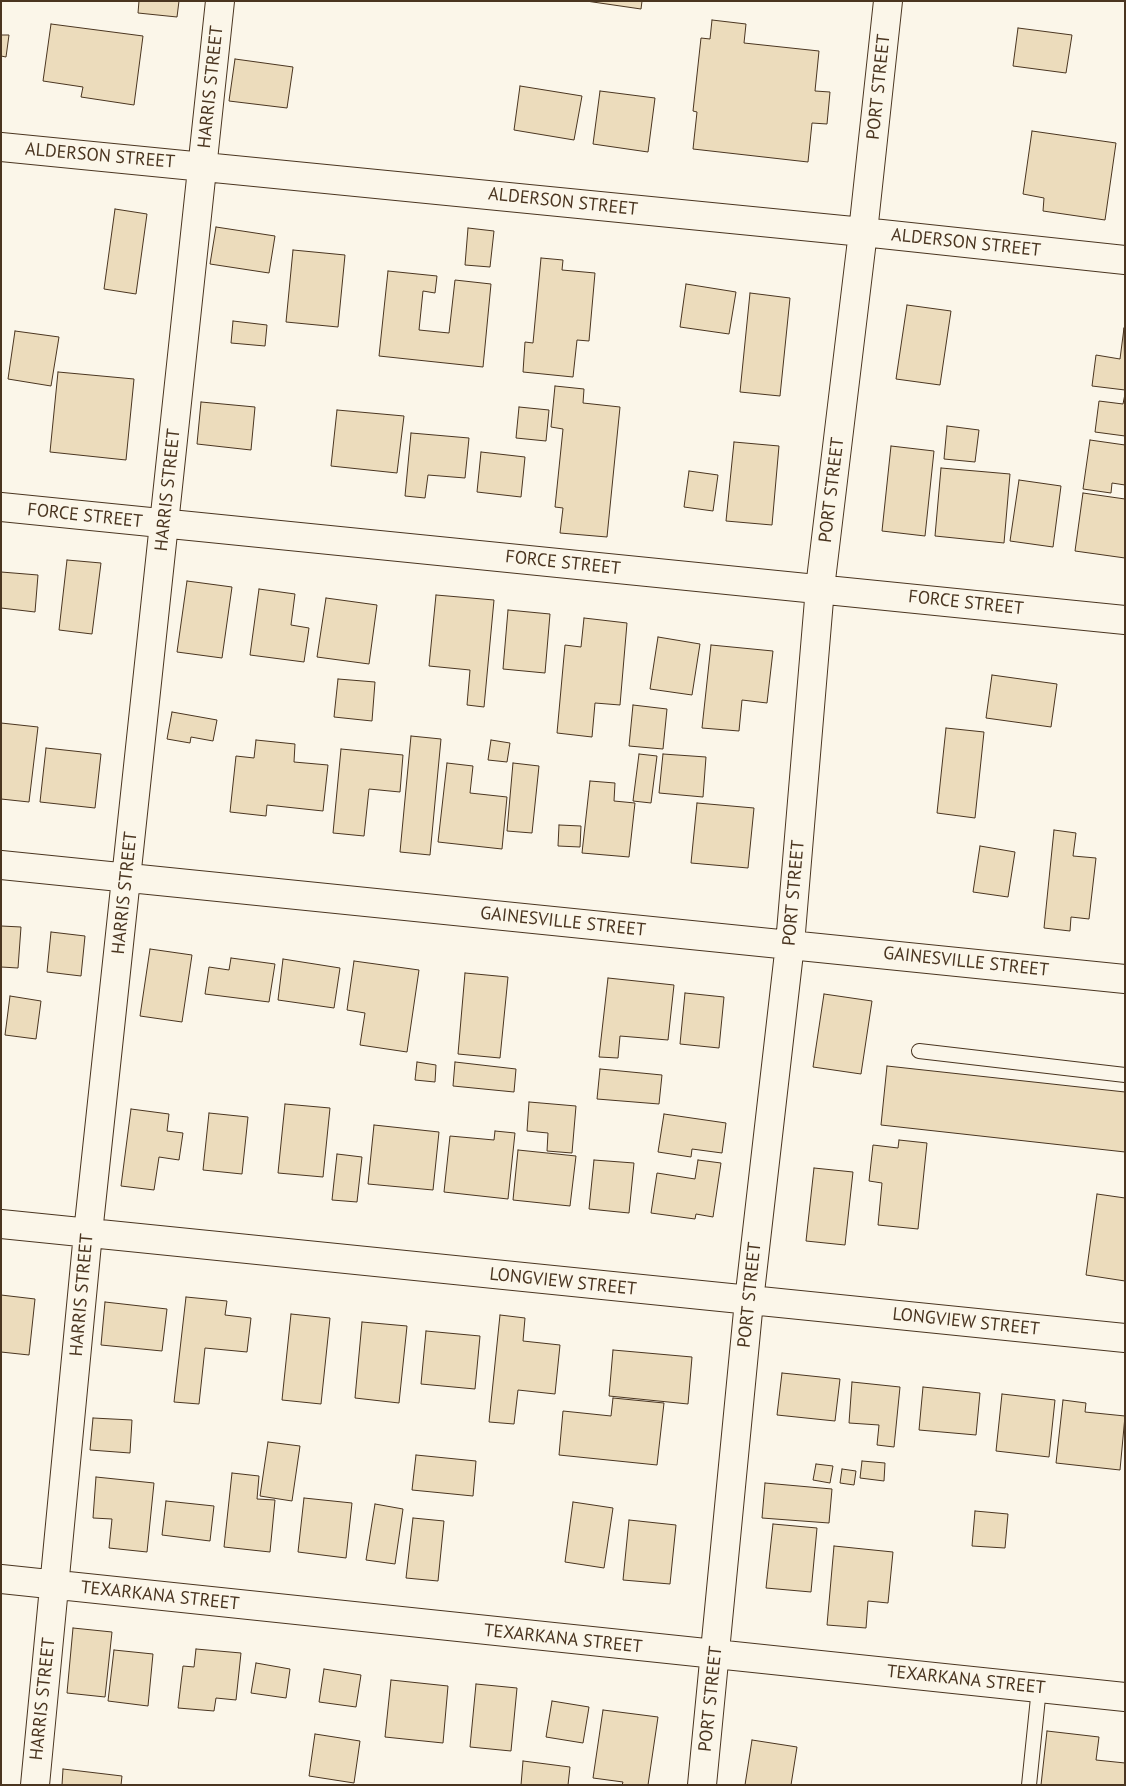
<!DOCTYPE html>
<html>
<head>
<meta charset="utf-8">
<style>
  body { margin:0 }
  #map { position:relative; width:1126px; height:1786px; overflow:hidden; background:#fbf6e9; font-family:"PT Sans",sans-serif }
  canvas { display:block }
  .frame { position:absolute; inset:0; border:2px solid #4a3520; pointer-events:none }
</style>
</head>
<body>
<div id="map">
<canvas width="1126" height="1786"></canvas>
<div class="frame"></div>
</div>
<script>
const ctx = document.querySelector('canvas').getContext('2d');
ctx.lineJoin = 'round';
function fillPath(path, color) {
  ctx.fillStyle = color;
  ctx.fill(path, 'evenodd');
}
function poly(rows) {
  const path = new Path2D();
  for (const r of rows) {
    path.moveTo(r[0], r[1]);
    for (let i = 2; i < r.length; i += 2) path.lineTo(r[i], r[i + 1]);
  }
  return path;
}
function strokePath(path, color, width, dash) {
  ctx.strokeStyle = color;
  ctx.lineWidth = width;
  ctx.lineCap = dash ? 'butt' : 'round';
  ctx.setLineDash(dash || []);
  ctx.stroke(path);
}
function label(font, color, halo, rows, align = 'center') {
  ctx.font = font + ' "PT Sans",sans-serif';
  ctx.lineWidth = 4;
  ctx.setLineDash([]);
  ctx.textBaseline = 'middle';
  ctx.strokeStyle = halo;
  ctx.fillStyle = color;
  for (const [text, x, y, turn = 0] of rows) {
    ctx.save();
    ctx.translate(x, y);
    ctx.rotate((+turn || 0) * Math.PI / 180);
    ctx.textAlign = isNaN(turn) ? turn : align;
    if (halo) ctx.strokeText(text, 0, 0);
    ctx.fillText(text, 0, 0);
    ctx.restore();
  }
}
const building = poly([
  [139,1,179,1,177,17,138,13,139,1],
  [586,1,642,1,641,9,586,1],
  [712,20,746,24,744,43,819,51,815,91,830,92,827,124,812,123,808,162,693,149,697,112,693,111,701,38,710,39,712,20],
  [51,24,143,36,134,105,81,97,83,87,43,81,51,24],
  [1018,28,1072,35,1066,73,1013,66,1018,28],
  [1,35,9,35,6,57,1,56,1,35],
  [235,59,293,67,287,108,229,101,235,59],
  [520,86,582,96,574,140,514,130,520,86],
  [600,91,655,98,648,152,593,144,600,91],
  [1032,131,1116,143,1105,220,1043,211,1044,198,1023,194,1032,131],
  [115,209,147,214,136,294,104,289,115,209],
  [216,227,275,236,269,273,210,264,216,227],
  [468,228,494,231,490,267,465,265,468,228],
  [293,250,345,255,338,327,286,322,293,250],
  [541,258,563,260,562,270,595,273,589,341,577,340,573,377,523,372,525,342,533,343,541,258],
  [388,271,437,276,435,293,423,291,419,330,449,333,455,280,491,284,483,367,379,356,388,271],
  [686,284,736,292,729,334,680,327,686,284],
  [750,293,790,298,780,396,740,392,750,293],
  [907,305,951,311,940,385,896,379,907,305],
  [233,321,267,325,265,346,231,343,233,321],
  [1124,328,1125,390,1092,386,1096,355,1120,359,1124,328],
  [15,331,59,337,51,386,8,379,15,331],
  [58,372,134,379,126,460,50,452,58,372],
  [555,386,584,389,583,403,620,407,607,537,560,533,563,508,555,507,563,429,551,427,555,386],
  [1125,394,1125,436,1095,432,1099,401,1123,404,1125,394],
  [201,402,255,407,251,450,197,444,201,402],
  [519,407,549,410,546,441,516,438,519,407],
  [337,410,404,416,397,473,331,466,337,410],
  [947,426,979,430,975,462,944,459,947,426],
  [411,433,469,438,465,478,428,475,425,498,405,496,411,433],
  [1090,440,1125,445,1125,485,1112,483,1111,493,1083,489,1090,440],
  [734,442,779,446,772,525,726,521,734,442],
  [891,446,934,451,925,536,882,531,891,446],
  [481,452,525,457,521,497,477,492,481,452],
  [941,468,1010,474,1004,543,935,536,941,468],
  [689,471,718,475,713,511,684,507,689,471],
  [1019,480,1061,486,1053,547,1010,541,1019,480],
  [1083,493,1125,499,1125,558,1075,551,1083,493],
  [67,560,101,563,92,634,59,630,67,560],
  [1,572,38,575,35,612,1,608,1,572],
  [187,581,232,587,222,658,177,652,187,581],
  [259,589,295,594,291,625,309,628,304,662,250,655,259,589],
  [436,595,494,600,484,707,467,705,470,670,429,666,436,595],
  [326,598,377,605,369,664,317,657,326,598],
  [508,610,550,614,545,673,503,669,508,610],
  [584,618,627,623,620,705,595,703,592,737,557,733,565,645,581,647,584,618],
  [658,637,700,644,692,695,650,689,658,637],
  [711,645,773,651,767,703,742,700,739,731,702,728,711,645],
  [992,675,1057,684,1051,727,986,718,992,675],
  [338,679,375,682,372,721,334,717,338,679],
  [633,705,667,709,663,749,629,746,633,705],
  [172,712,217,720,213,741,191,737,190,743,167,739,172,712],
  [1,723,38,727,29,802,1,799,1,723],
  [946,728,984,732,975,818,937,813,946,728],
  [411,736,441,739,430,855,400,852,411,736],
  [256,740,295,744,294,762,328,765,323,811,267,805,266,816,230,812,236,756,254,758,256,740],
  [491,740,510,743,507,762,488,760,491,740],
  [46,748,101,754,95,808,40,802,46,748],
  [341,749,403,755,400,792,369,789,364,836,333,833,341,749],
  [639,754,657,756,651,803,633,801,639,754],
  [663,754,706,757,703,797,659,793,663,754],
  [447,763,473,766,470,793,507,797,502,849,438,842,447,763],
  [513,763,539,766,532,833,507,831,513,763],
  [590,781,615,783,614,801,635,803,629,857,582,853,590,781],
  [697,803,754,808,748,868,691,863,697,803],
  [559,825,581,826,580,847,558,846,559,825],
  [1054,830,1076,833,1073,856,1096,858,1089,919,1071,917,1070,931,1044,928,1054,830],
  [980,846,1015,852,1008,897,973,892,980,846],
  [1,926,21,927,18,968,1,967,1,926],
  [51,932,85,936,81,976,47,972,51,932],
  [150,949,192,955,182,1022,140,1016,150,949],
  [231,958,275,964,269,1002,205,994,209,967,229,970,231,958],
  [283,959,340,968,334,1008,278,1000,283,959],
  [354,961,419,970,407,1052,360,1045,365,1013,347,1010,354,961],
  [465,973,508,977,500,1058,458,1054,465,973],
  [608,978,674,985,668,1040,620,1036,618,1058,599,1057,608,978],
  [685,993,724,997,719,1048,680,1044,685,993],
  [824,994,872,1001,861,1074,813,1067,824,994],
  [10,996,41,1001,36,1039,5,1035,10,996],
  [417,1062,436,1065,435,1082,415,1080,417,1062],
  [455,1062,516,1069,514,1092,453,1086,455,1062],
  [887,1066,1125,1092,1125,1152,881,1125,887,1066],
  [600,1069,662,1075,659,1104,597,1099,600,1069],
  [529,1102,576,1106,572,1153,547,1151,548,1133,527,1131,529,1102],
  [285,1104,330,1108,323,1177,278,1173,285,1104],
  [131,1109,169,1114,167,1131,183,1133,179,1160,159,1157,154,1190,121,1186,131,1109],
  [209,1113,248,1117,242,1174,203,1170,209,1113],
  [664,1114,726,1123,722,1153,692,1149,691,1157,658,1152,664,1114],
  [374,1125,439,1132,433,1190,368,1184,374,1125],
  [495,1131,515,1133,508,1199,444,1192,450,1136,494,1140,495,1131],
  [899,1140,927,1143,918,1229,878,1225,882,1183,869,1181,873,1145,898,1148,899,1140],
  [518,1150,576,1156,570,1206,513,1200,518,1150],
  [337,1154,362,1157,357,1202,332,1200,337,1154],
  [594,1160,634,1163,629,1213,589,1209,594,1160],
  [698,1160,721,1163,713,1217,696,1214,695,1219,651,1213,657,1173,695,1179,698,1160],
  [814,1168,853,1172,845,1245,806,1241,814,1168],
  [1097,1194,1125,1198,1125,1281,1086,1275,1097,1194],
  [1,1295,35,1299,29,1355,1,1352,1,1295],
  [186,1297,227,1301,225,1315,251,1318,247,1352,205,1348,199,1404,174,1402,186,1297],
  [105,1302,167,1309,162,1351,101,1345,105,1302],
  [291,1314,330,1318,321,1404,282,1400,291,1314],
  [500,1315,525,1318,523,1341,560,1345,555,1394,518,1390,514,1424,489,1422,500,1315],
  [362,1322,407,1326,399,1403,355,1398,362,1322],
  [426,1331,480,1336,475,1389,421,1384,426,1331],
  [613,1350,692,1357,688,1404,609,1396,613,1350],
  [782,1373,840,1379,835,1421,777,1415,782,1373],
  [852,1382,900,1387,894,1447,877,1445,879,1425,849,1423,852,1382],
  [923,1387,980,1393,976,1435,919,1430,923,1387],
  [1002,1394,1055,1400,1049,1457,996,1451,1002,1394],
  [613,1398,664,1403,657,1465,559,1455,563,1411,611,1416,613,1398],
  [1063,1400,1086,1403,1085,1412,1125,1416,1120,1470,1056,1463,1063,1400],
  [93,1418,132,1420,130,1453,90,1450,93,1418],
  [268,1442,300,1446,292,1501,260,1496,268,1442],
  [416,1455,476,1461,473,1496,412,1490,416,1455],
  [862,1461,885,1463,884,1481,860,1478,862,1461],
  [816,1464,833,1466,830,1483,813,1480,816,1464],
  [842,1469,856,1471,854,1485,840,1483,842,1469],
  [232,1473,259,1476,257,1499,275,1500,270,1552,224,1547,232,1473],
  [96,1477,154,1483,147,1552,109,1548,112,1519,93,1518,96,1477],
  [765,1483,832,1489,829,1523,762,1518,765,1483],
  [304,1498,352,1503,346,1558,298,1552,304,1498],
  [166,1501,214,1506,210,1541,162,1535,166,1501],
  [573,1502,613,1508,604,1568,565,1562,573,1502],
  [375,1504,403,1509,395,1564,366,1560,375,1504],
  [975,1511,1008,1514,1005,1548,972,1546,975,1511],
  [413,1518,444,1521,438,1581,406,1578,413,1518],
  [629,1520,676,1525,670,1584,623,1580,629,1520],
  [773,1524,817,1528,811,1592,766,1588,773,1524],
  [834,1546,893,1552,888,1603,868,1601,866,1628,827,1625,834,1546],
  [73,1628,112,1632,105,1697,67,1693,73,1628],
  [196,1649,241,1653,236,1700,216,1698,214,1711,178,1708,183,1666,194,1667,196,1649],
  [114,1650,153,1654,148,1706,108,1701,114,1650],
  [256,1663,290,1669,286,1698,251,1693,256,1663],
  [324,1669,361,1675,356,1707,319,1702,324,1669],
  [391,1680,448,1686,443,1743,385,1737,391,1680],
  [476,1684,517,1688,511,1751,470,1747,476,1684],
  [552,1701,589,1707,583,1743,546,1737,552,1701],
  [603,1710,658,1717,648,1785,622,1785,623,1782,593,1778,603,1710],
  [1047,1731,1099,1737,1096,1760,1125,1763,1125,1785,1041,1785,1047,1731],
  [315,1734,360,1741,354,1783,309,1776,315,1734],
  [752,1740,797,1747,791,1785,745,1785,752,1740],
  [523,1761,570,1767,568,1785,521,1785,523,1761],
  [63,1769,122,1776,121,1785,62,1785,63,1769]
]);
fillPath(building, '#ecdcbc');
strokePath(building, '#4a3520', 1);
const service = poly([
  [919,1051,1125,1075],
  [1029,1785,1039,1688]
]);
const minor = poly([
  [1,147,863,232,1125,260],
  [1,507,1125,620],
  [1,865,1125,979],
  [1,1224,1125,1338],
  [1,1579,1125,1697],
  [35,1785,88,1233,220,1],
  [702,1785,749,1301,790,944,820,588,863,232,888,1]
]);
strokePath(service, '#4a3520', 16);
strokePath(minor, '#4a3520', 30);
strokePath(service, '#fbf6e9', 14);
strokePath(minor, '#fbf6e9', 28);
label('18px', '#4a3520', '#fbf6e9', [
  ["HARRIS STREET",211,87,-84],
  ["PORT STREET",879,87,-84],
  ["ALDERSON STREET",100,156,5],
  ["ALDERSON STREET",563,202,6],
  ["ALDERSON STREET",966,243,6],
  ["HARRIS STREET",168,490,-84],
  ["PORT STREET",832,490,-83],
  ["FORCE STREET",85,516,6],
  ["FORCE STREET",563,563,6],
  ["FORCE STREET",966,603,6],
  ["HARRIS STREET",125,893,-84],
  ["PORT STREET",794,893,-85],
  ["GAINESVILLE STREET",563,922,6],
  ["GAINESVILLE STREET",966,962,6],
  ["LONGVIEW STREET",563,1282,6],
  ["HARRIS STREET",82,1295,-85],
  ["PORT STREET",750,1295,-84],
  ["LONGVIEW STREET",966,1322,6],
  ["TEXARKANA STREET",160,1596,6],
  ["TEXARKANA STREET",563,1639,6],
  ["TEXARKANA STREET",966,1680,6],
  ["HARRIS STREET",43,1699,-84],
  ["PORT STREET",711,1699,-84]
]);
</script>
</body>
</html>
